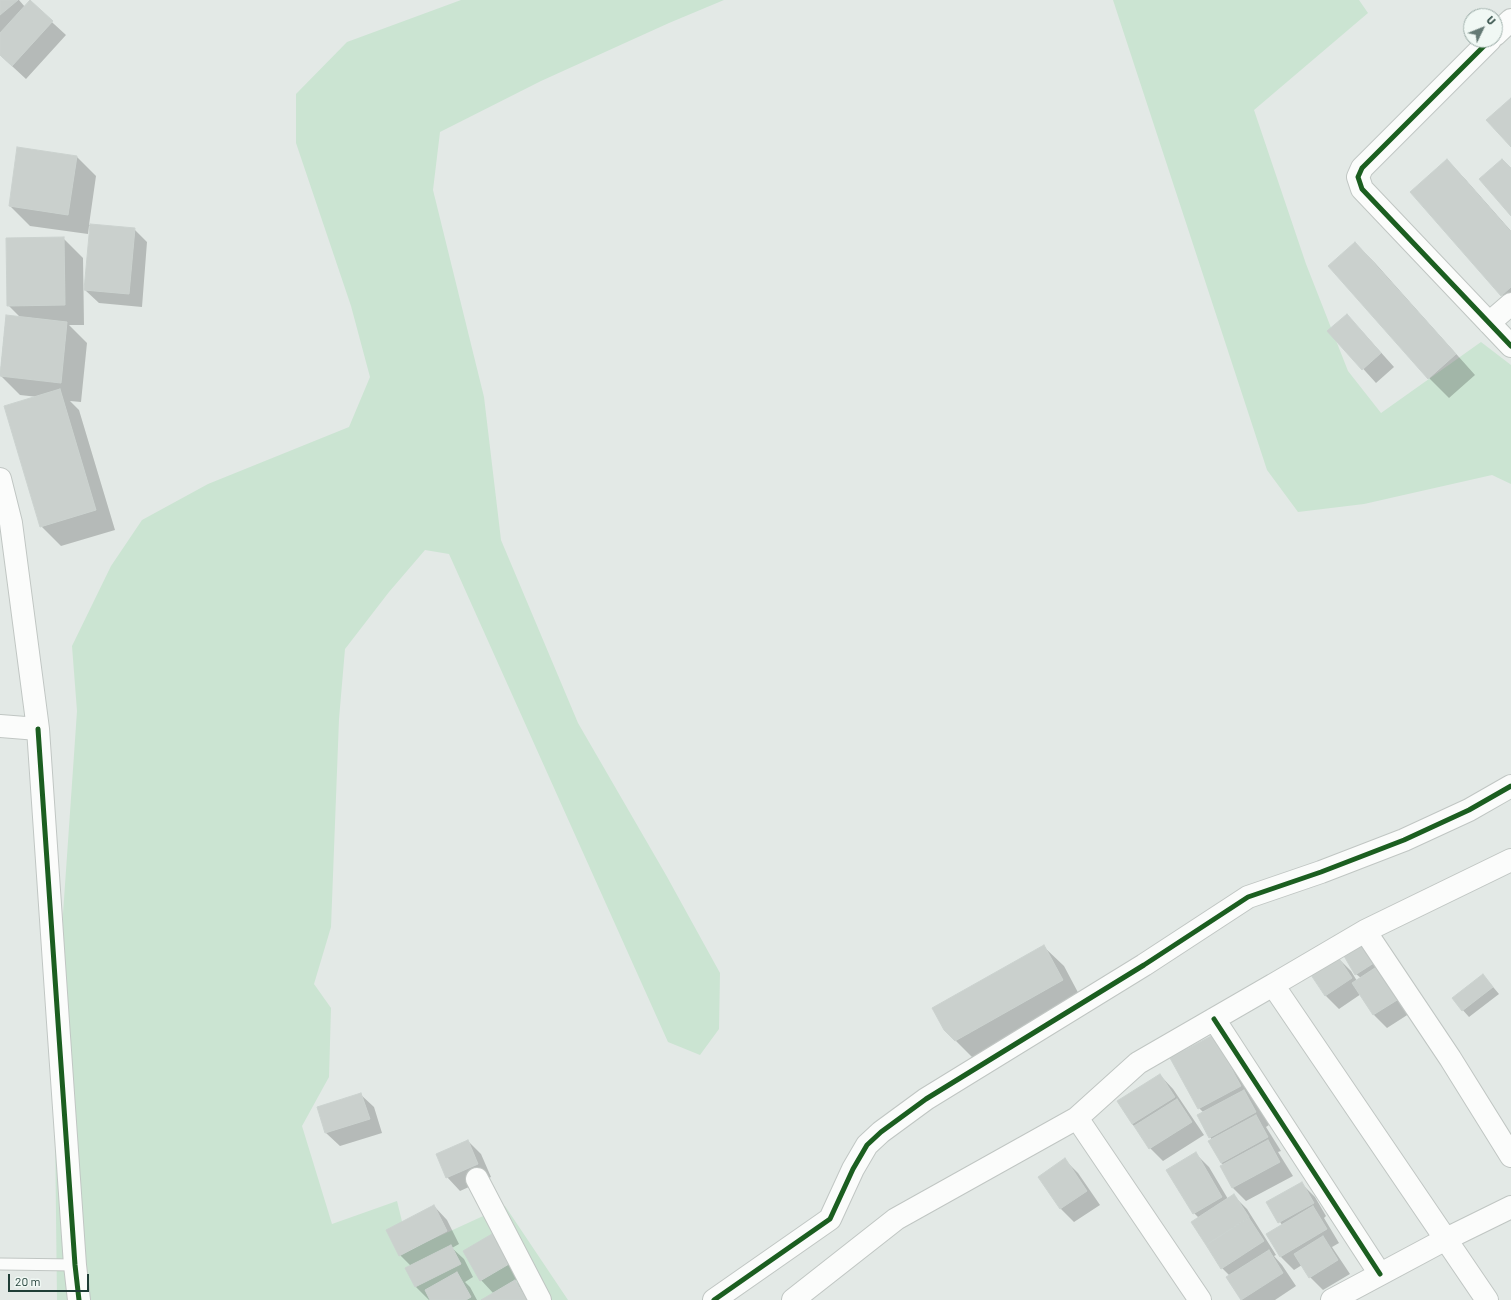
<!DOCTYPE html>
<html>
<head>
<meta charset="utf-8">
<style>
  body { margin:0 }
  #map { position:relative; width:1511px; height:1300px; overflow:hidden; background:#e3e9e6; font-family:Barlow,sans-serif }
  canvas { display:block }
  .north { position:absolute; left:1463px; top:8px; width:40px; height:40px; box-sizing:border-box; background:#f0f8f4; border:1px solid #9cada8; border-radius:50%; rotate:47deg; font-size:11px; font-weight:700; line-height:16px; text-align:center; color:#1f3d36 }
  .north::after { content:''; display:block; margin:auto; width:14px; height:18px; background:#647974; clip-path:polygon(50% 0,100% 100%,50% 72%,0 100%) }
  .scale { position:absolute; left:8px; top:1274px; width:81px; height:18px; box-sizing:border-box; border:2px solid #1f3d36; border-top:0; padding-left:5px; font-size:12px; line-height:14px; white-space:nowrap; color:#1f3d36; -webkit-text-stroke:3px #f0f8f4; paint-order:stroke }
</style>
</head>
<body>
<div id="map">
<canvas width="1511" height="1300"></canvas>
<div class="north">U</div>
<div class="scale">20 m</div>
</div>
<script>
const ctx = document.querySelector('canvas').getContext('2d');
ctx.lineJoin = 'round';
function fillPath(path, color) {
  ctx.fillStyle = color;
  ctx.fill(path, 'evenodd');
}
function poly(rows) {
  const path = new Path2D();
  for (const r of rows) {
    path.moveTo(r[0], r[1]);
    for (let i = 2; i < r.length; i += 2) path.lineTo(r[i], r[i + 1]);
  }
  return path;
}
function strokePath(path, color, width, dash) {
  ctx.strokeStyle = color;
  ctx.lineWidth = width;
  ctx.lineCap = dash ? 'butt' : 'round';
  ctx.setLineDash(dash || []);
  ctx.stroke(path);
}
fillPath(poly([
  [461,0,724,0,669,23,541,81,440,132,433,190,484,397,501,540,578,723,666,875,720,973,719,1029,700,1055,668,1042,449,554,425,550,389,592,345,649,339,719,331,927,314,984,331,1008,329,1077,302,1126,332,1224,397,1201,409,1250,505,1206,568,1300,57,1300,54,1044,77,711,72,646,111,566,142,520,208,484,349,427,370,377,351,306,296,143,296,94,347,42],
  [1113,0,1359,0,1368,13,1254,110,1306,264,1348,371,1381,413,1481,342,1511,365,1511,484,1492,475,1364,504,1298,512,1267,470]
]), '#cbe4d2');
fillPath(poly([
  [0,0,19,0,25,7,30,2,66,35,26,79,0,55],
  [76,156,96,176,89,225,134,229,147,242,142,307,99,303,85,290,91,226,89,226,88,234,30,226,10,206],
  [1447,160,1466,180,1511,231,1511,305,1411,192],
  [63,238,83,258,84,325,69,325,87,343,81,402,70,401,79,410,115,530,61,546,41,526,38,397,20,395,0,375,6,316,21,318,8,305],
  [1355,243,1375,263,1475,375,1449,398,1429,378],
  [1360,329,1394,367,1376,383,1329,331],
  [1365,944,1415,1010,1387,1028,1374,1015,1361,994,1339,1009,1326,996,1312,975,1338,958,1351,971,1357,981,1361,978,1356,974],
  [1044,947,1064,966,1082,1000,975,1060,945,1030],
  [1483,975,1499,994,1469,1017,1453,999],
  [1213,1037,1253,1100,1257,1104,1269,1125,1266,1127,1281,1151,1278,1152,1293,1176,1246,1201,1233,1188,1221,1166,1224,1165,1221,1163,1212,1140,1210,1137,1204,1113,1199,1108],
  [1160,1075,1173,1089,1204,1135,1163,1161,1150,1148,1137,1129,1132,1124],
  [360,1094,374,1107,382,1133,340,1146,326,1133,318,1107],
  [468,1141,481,1154,491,1177,460,1191,447,1177,437,1154],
  [1196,1154,1209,1167,1228,1199,1234,1196,1247,1209,1276,1255,1274,1256,1282,1265,1296,1286,1275,1300,1242,1300,1227,1278,1230,1276,1222,1268,1206,1244,1199,1218,1194,1213],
  [1065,1160,1078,1173,1100,1205,1074,1222,1061,1209],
  [1301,1183,1315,1197,1326,1216,1324,1218,1339,1243,1332,1247,1350,1274,1323,1290,1310,1277,1302,1265,1294,1270,1281,1257,1282,1225,1268,1203],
  [434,1206,447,1220,459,1244,452,1248,464,1259,473,1277,465,1282,470,1287,477,1300,429,1300,416,1287,406,1269,411,1266,400,1255],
  [492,1236,505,1249,522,1277,515,1281,528,1294,531,1300,483,1300,494,1294,481,1280]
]), '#0003');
const building = poly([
  [0,0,18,0,0,15,0,0],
  [30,0,53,21,12,66,0,55,0,33,30,0],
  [1511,98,1511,147,1486,120,1511,98],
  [17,147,77,156,68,215,9,206,17,147],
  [1447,159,1511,232,1511,287,1501,296,1410,192,1447,159],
  [1502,159,1511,168,1511,216,1479,179,1502,159],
  [90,224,135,228,129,294,84,290,90,224],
  [64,237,65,305,7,306,6,238,64,237],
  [1355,242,1456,354,1428,379,1328,266,1355,242],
  [1347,314,1381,353,1362,370,1327,331,1347,314],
  [6,315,67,322,61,383,0,376,6,315],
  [60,389,96,510,40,527,4,406,60,389],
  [1365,943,1377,961,1355,975,1344,956,1365,943],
  [1044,945,1063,980,955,1041,944,1030,932,1008,1044,945],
  [1338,957,1352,978,1325,996,1311,975,1338,957],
  [1381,964,1402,997,1373,1015,1352,983,1381,964],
  [1483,974,1493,987,1462,1011,1452,998,1483,974],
  [1213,1035,1241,1086,1198,1109,1170,1058,1213,1035],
  [1160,1074,1175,1097,1132,1124,1117,1101,1160,1074],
  [1244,1090,1256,1112,1209,1138,1197,1115,1244,1090],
  [361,1093,370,1119,325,1133,317,1107,361,1093],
  [1177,1099,1192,1122,1149,1149,1134,1126,1177,1099],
  [1256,1115,1268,1137,1221,1163,1208,1141,1256,1115],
  [468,1140,478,1164,446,1178,436,1154,468,1140],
  [1268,1140,1280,1162,1232,1188,1220,1166,1268,1140],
  [1196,1152,1222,1197,1193,1214,1166,1170,1196,1152],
  [1065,1158,1087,1191,1060,1209,1038,1177,1065,1158],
  [1302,1182,1314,1203,1278,1223,1266,1202,1302,1182],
  [1234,1194,1249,1217,1206,1245,1191,1222,1234,1194],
  [434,1205,447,1231,399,1256,386,1230,434,1205],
  [1313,1206,1327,1229,1280,1257,1266,1234,1313,1206],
  [1249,1218,1264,1241,1221,1269,1206,1245,1249,1218],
  [492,1234,509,1264,480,1281,463,1251,492,1234],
  [1323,1236,1338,1260,1309,1278,1294,1254,1323,1236],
  [451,1245,461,1264,415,1287,405,1268,451,1245],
  [1269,1250,1283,1273,1241,1300,1226,1277,1269,1250],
  [457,1272,471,1297,466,1300,430,1300,425,1290,457,1272],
  [515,1280,527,1300,481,1300,515,1280]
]);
fillPath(building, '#cad0cd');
strokePath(building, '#cbd2cf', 1);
const service = poly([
  [0,1264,75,1265]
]);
const minor = poly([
  [1495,35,1511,20],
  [1490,40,1362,168,1358,177,1362,189,1511,346],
  [1489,323,1511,304],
  [0,479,11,523,38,729,0,726],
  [38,729,58,1022,75,1265,79,1300],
  [1365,931,1511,860],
  [1273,985,1365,931,1450,1058,1511,1156],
  [1214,1019,1380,1274],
  [1077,1118,1200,1300],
  [477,1179,540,1300],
  [714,1300,830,1219,853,1169,867,1145,881,1132,926,1099,1144,965,1248,897,1321,872,1404,840,1469,810,1511,786],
  [793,1300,896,1219,1077,1118,1138,1063,1273,985,1487,1300],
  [1332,1300,1446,1239,1511,1207]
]);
strokePath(service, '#c0c6c3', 13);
strokePath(minor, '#c0c6c3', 24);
strokePath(service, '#fbfcfb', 11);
strokePath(minor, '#fbfcfb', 22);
strokePath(poly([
  [1490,40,1362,168,1358,177,1362,189,1511,346],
  [38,729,58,1022,75,1265,79,1300],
  [1214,1019,1380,1274],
  [714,1300,830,1219,853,1169,867,1145,881,1132,926,1099,1144,965,1248,897,1321,872,1404,840,1469,810,1511,786]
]), '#1b5e20', 5);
</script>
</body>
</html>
